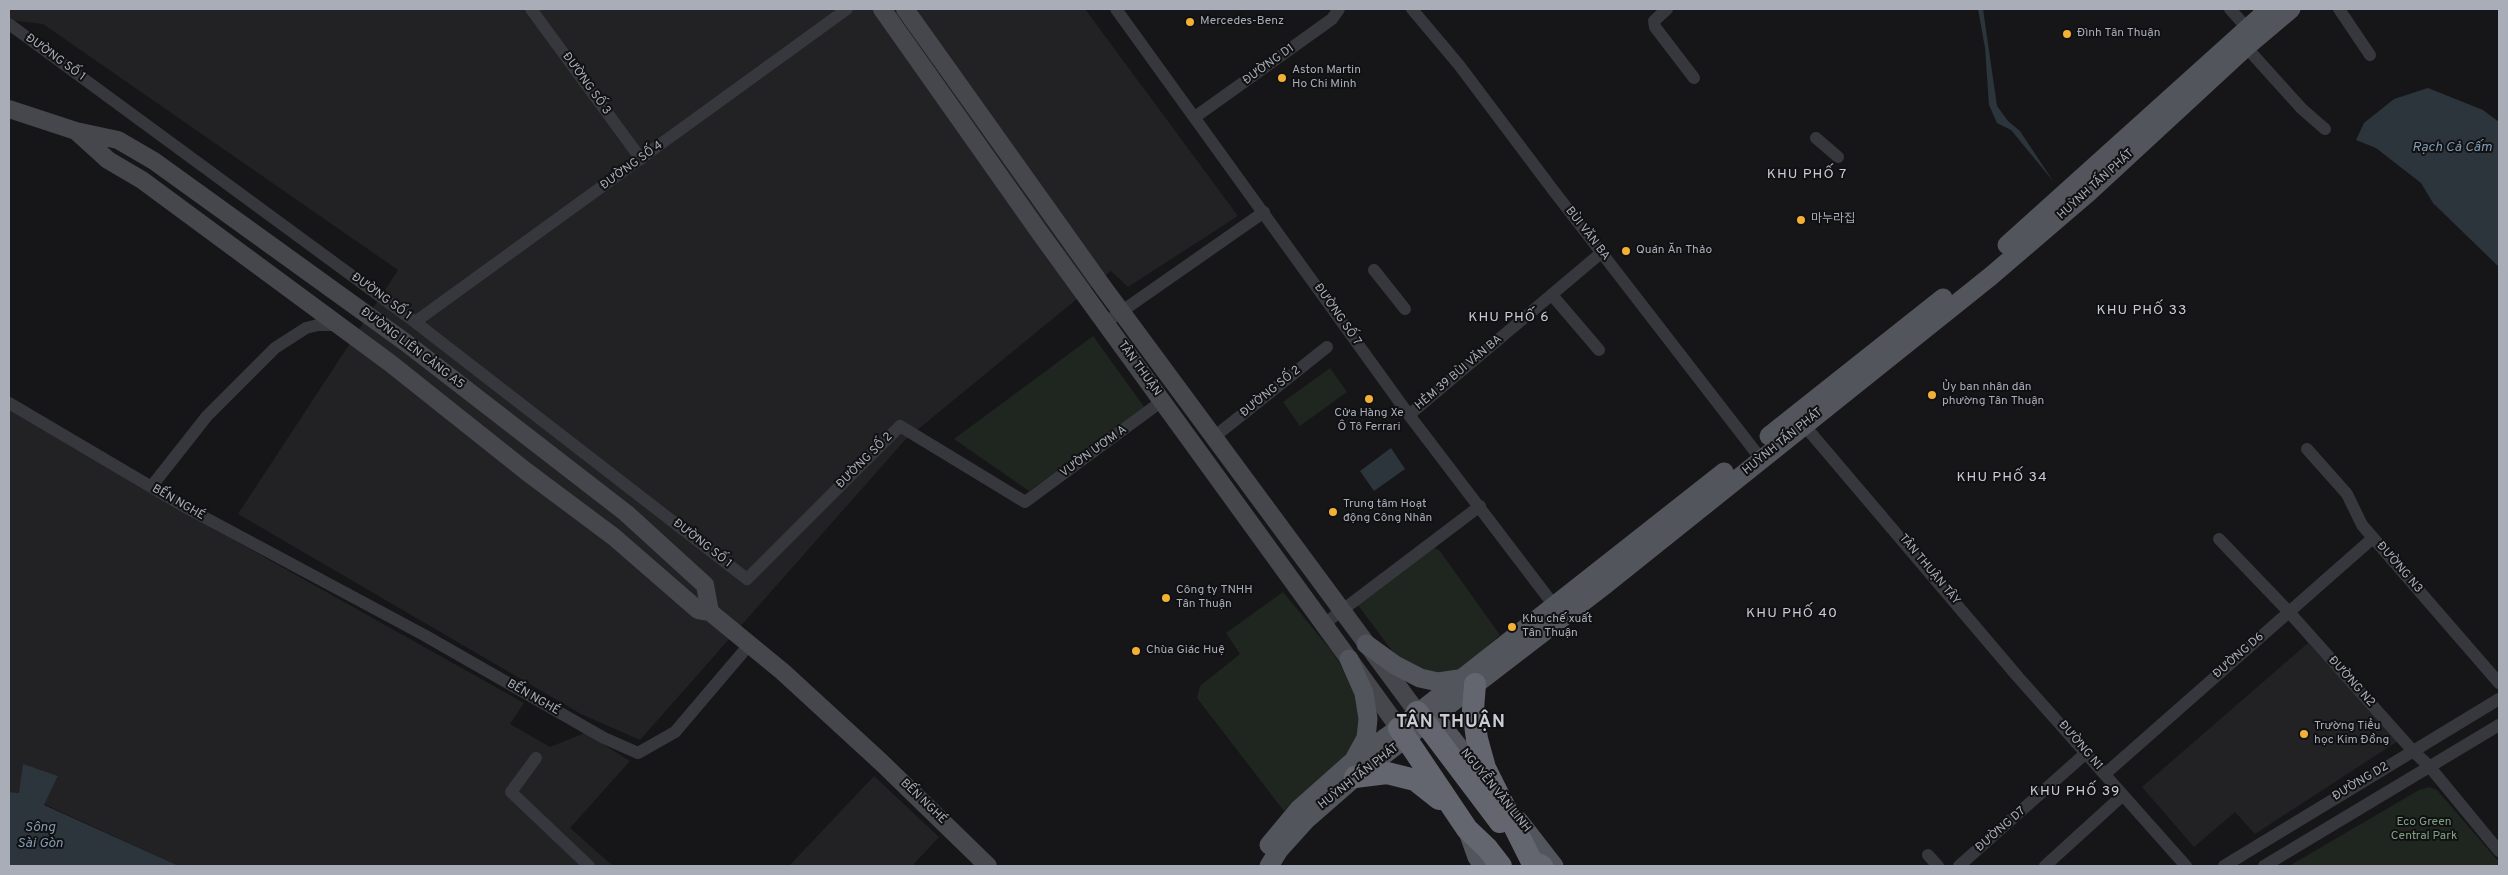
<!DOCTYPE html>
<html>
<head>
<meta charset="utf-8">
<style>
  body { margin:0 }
  #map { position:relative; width:2508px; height:875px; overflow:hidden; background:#161618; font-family:Overpass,sans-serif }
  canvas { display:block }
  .frame { position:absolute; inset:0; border:10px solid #a8adb8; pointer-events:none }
</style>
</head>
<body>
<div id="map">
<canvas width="2508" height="875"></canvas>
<div class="frame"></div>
</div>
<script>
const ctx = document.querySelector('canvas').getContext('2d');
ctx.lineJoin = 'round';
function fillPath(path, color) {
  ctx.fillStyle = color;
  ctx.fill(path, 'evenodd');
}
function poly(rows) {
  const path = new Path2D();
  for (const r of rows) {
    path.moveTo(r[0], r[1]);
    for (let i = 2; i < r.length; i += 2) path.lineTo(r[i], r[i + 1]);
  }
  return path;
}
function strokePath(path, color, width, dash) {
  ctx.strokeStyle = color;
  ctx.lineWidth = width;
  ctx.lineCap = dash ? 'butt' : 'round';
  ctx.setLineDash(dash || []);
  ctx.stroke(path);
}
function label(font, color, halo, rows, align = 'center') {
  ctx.font = font + ' Overpass,"Noto Sans KR",sans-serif';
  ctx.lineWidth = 4;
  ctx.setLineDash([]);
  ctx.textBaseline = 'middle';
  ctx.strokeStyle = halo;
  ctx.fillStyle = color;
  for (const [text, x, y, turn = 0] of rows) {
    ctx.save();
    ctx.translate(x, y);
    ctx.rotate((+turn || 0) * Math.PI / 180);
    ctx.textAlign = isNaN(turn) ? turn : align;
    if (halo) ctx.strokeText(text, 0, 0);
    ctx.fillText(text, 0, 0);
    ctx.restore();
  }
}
fillPath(poly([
  [9,9,1085,9,1238,216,1128,287,1111,271,905,440,640,740,581,714,238,514,398,270,43,24,9,20],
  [9,410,175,507,524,703,510,724,550,747,585,733,630,761,570,828,613,866,179,866,44,804,58,777,19,793,9,792],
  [2308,643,2398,741,2255,834,2235,812,2194,847,2142,787],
  [874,776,939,837,912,866,789,866]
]), '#222225');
fillPath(poly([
  [1093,336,1145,408,1029,491,954,439],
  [1330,368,1347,392,1300,426,1283,402],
  [1432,546,1440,551,1500,635,1452,677,1440,680,1399,660,1357,604],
  [1283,592,1330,649,1354,684,1363,730,1348,759,1284,811,1197,698,1200,686,1240,654,1226,633],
  [2429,787,2437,790,2499,862,2499,866,2289,866,2419,790]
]), '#1e261f');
fillPath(poly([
  [1978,9,1983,9,1997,106,2008,121,2020,131,2053,181,2011,130,1997,123,1989,105,1985,48],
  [2428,88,2483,110,2499,122,2499,267,2433,203,2421,183,2376,148,2356,140,2364,123,2394,99],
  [1391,448,1405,469,1374,491,1360,471],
  [23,764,58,776,44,805,179,866,9,866,9,792,19,793]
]), '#2c353c');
strokePath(poly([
  [531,9,641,159],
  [1116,9,1409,415,1559,612],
  [1412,9,1459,65,1553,190,1761,459],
  [1667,9,1654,21,1655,27,1694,78],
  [2230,9,2247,28],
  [2339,9,2370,55],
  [9,24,415,322,747,579,900,426,1025,502,1162,401],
  [2246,47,2302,109,2325,129],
  [1195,117,1332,19,1339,9],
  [1816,138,1838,157],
  [1374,270,1405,309],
  [1552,295,1599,350],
  [415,322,847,9],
  [1105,323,1264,212],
  [9,403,187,508,424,635,604,738,638,753,675,732,749,645],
  [1409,415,1601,253],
  [1804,425,2018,677,2186,866],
  [1214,437,1327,347],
  [2307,449,2347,494,2362,525,2499,683],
  [151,487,207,416,275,348,306,328,318,325,339,325],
  [2219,539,2289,612,2413,751,2429,766,2499,851],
  [1324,624,1480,506],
  [536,758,511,792,589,866],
  [2105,774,2373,538],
  [1928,855,1938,866],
  [1959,866,2086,753],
  [2045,866,2123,795],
  [2224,866,2499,699],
  [2264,866,2499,725]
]), '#37383d', 12);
strokePath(poly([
  [882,9,1040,233,1399,728],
  [905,9,1103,287,1417,712],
  [9,109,76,131,118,140,154,161,405,342,626,513,705,585,710,612],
  [76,131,108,160,142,180,390,363,527,472,614,537,698,610,710,612,783,672,882,763,988,866]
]), '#45474d', 18);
strokePath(poly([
  [2007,245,2269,9],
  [1769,436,1943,298],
  [1366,644,1395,665,1420,678,1438,682,1459,679],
  [1349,659,1364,693,1368,719,1366,738,1355,758],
  [1435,717,1487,783],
  [1519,821,1554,866],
  [1467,829,1477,857,1483,866],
  [1269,845,1299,809,1353,761,1399,728,1724,472],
  [1269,866,1279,850,1307,819,1355,777,1605,585,1991,276,2089,192,2246,47,2291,9]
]), '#53555c', 19);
strokePath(poly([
  [1475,684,1473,710,1477,739,1485,768,1532,862,1542,866],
  [1417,712,1500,822],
  [1399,728,1467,829,1487,848,1501,866],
  [1355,777,1387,773,1415,780,1439,799]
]), '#63666e', 22);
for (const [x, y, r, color] of [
  [1190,22,5,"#f2b134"],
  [2067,34,5,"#f2b134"],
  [1282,78,5,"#f2b134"],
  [1801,220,5,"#f2b134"],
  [1626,251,5,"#f2b134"],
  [1932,395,5,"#f2b134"],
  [1369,399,5,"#f2b134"],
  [1333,512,5,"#f2b134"],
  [1166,598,5,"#f2b134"],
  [1512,627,5,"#f2b134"],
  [1136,651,5,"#f2b134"],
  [2304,734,5,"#f2b134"]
]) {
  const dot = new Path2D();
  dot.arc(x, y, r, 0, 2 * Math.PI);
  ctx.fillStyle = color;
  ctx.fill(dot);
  strokePath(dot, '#111113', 2);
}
label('12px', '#a8adb8', '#111113', [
  ["Mercedes-Benz",1200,22],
  ["Đình Tân Thuận",2077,34],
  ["Aston Martin",1292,71],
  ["Ho Chi Minh",1292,85],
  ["마누라집",1811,220],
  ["Quán Ăn Thảo",1636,251],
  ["Ủy ban nhân dân",1942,388],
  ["phường Tân Thuận",1942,402],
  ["Cửa Hàng Xe",1369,414,"center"],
  ["Ô Tô Ferrari",1369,428,"center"],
  ["Trung tâm Hoạt",1343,505],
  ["động Công Nhân",1343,519],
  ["Công ty TNHH",1176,591],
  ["Tân Thuận",1176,605],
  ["Khu chế xuất",1522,620],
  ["Tân Thuận",1522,634],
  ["Chùa Giác Huệ",1146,651],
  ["Trường Tiểu",2314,727],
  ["học Kim Đồng",2314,741]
], 'left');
label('12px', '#a8adb8', '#111113', [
  ["ĐƯỜNG SỐ 1",55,58,36],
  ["ĐƯỜNG D1",1269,65,-36],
  ["ĐƯỜNG SỐ 3",586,84,54],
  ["ĐƯỜNG SỐ 4",632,166,-36],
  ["HUỲNH TẤN PHÁT",2096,185,-42],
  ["BÙI VĂN BA",1587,234,52],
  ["ĐƯỜNG SỐ 1",381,297,36],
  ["ĐƯỜNG SỐ 7",1337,315,55],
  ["ĐƯỜNG LIÊN CẢNG A5",412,349,37],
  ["TÂN THUẬN",1139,369,54],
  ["HẺM 39 BÙI VĂN BA",1459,373,-40],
  ["ĐƯỜNG SỐ 2",1271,392,-39],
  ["HUỲNH TẤN PHÁT",1783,442,-39],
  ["VƯỜN ƯƠM A",1094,452,-36],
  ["ĐƯỜNG SỐ 2",865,461,-45],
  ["BẾN NGHÉ",178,503,30],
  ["ĐƯỜNG SỐ 1",702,544,38],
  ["ĐƯỜNG N3",2399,568,49],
  ["TÂN THUẬN TÂY",1929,570,50],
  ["ĐƯỜNG D6",2239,656,-41],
  ["ĐƯỜNG N2",2351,682,48],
  ["BẾN NGHÉ",533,698,30],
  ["ĐƯỜNG N1",2080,746,49],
  ["HUỲNH TẤN PHÁT",1359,777,-38],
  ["ĐƯỜNG D2",2361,782,-31],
  ["NGUYỄN VĂN LINH",1495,791,51],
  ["BẾN NGHÉ",923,802,44],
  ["ĐƯỜNG D7",2001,830,-41]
]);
label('12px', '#7fa381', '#111113', [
  ["Eco Green",2424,823],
  ["Central Park",2424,837]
]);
label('italic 14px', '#7f9bb3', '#111113', [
  ["Rạch Cả Cấm",2452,148],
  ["Sông",40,828],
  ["Sài Gòn",40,844]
]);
ctx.letterSpacing = '1px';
label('14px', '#c9ccd4', '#111113', [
  ["KHU PHỐ 7",1807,175],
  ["KHU PHỐ 33",2142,311],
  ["KHU PHỐ 6",1509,318],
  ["KHU PHỐ 34",2002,478],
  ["KHU PHỐ 40",1792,614],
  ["KHU PHỐ 39",2075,792]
]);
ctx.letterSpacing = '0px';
ctx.letterSpacing = '1px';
label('bold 18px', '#c9ccd4', '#111113', [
  ["TÂN THUẬN",1451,723]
]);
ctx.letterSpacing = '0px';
</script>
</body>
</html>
